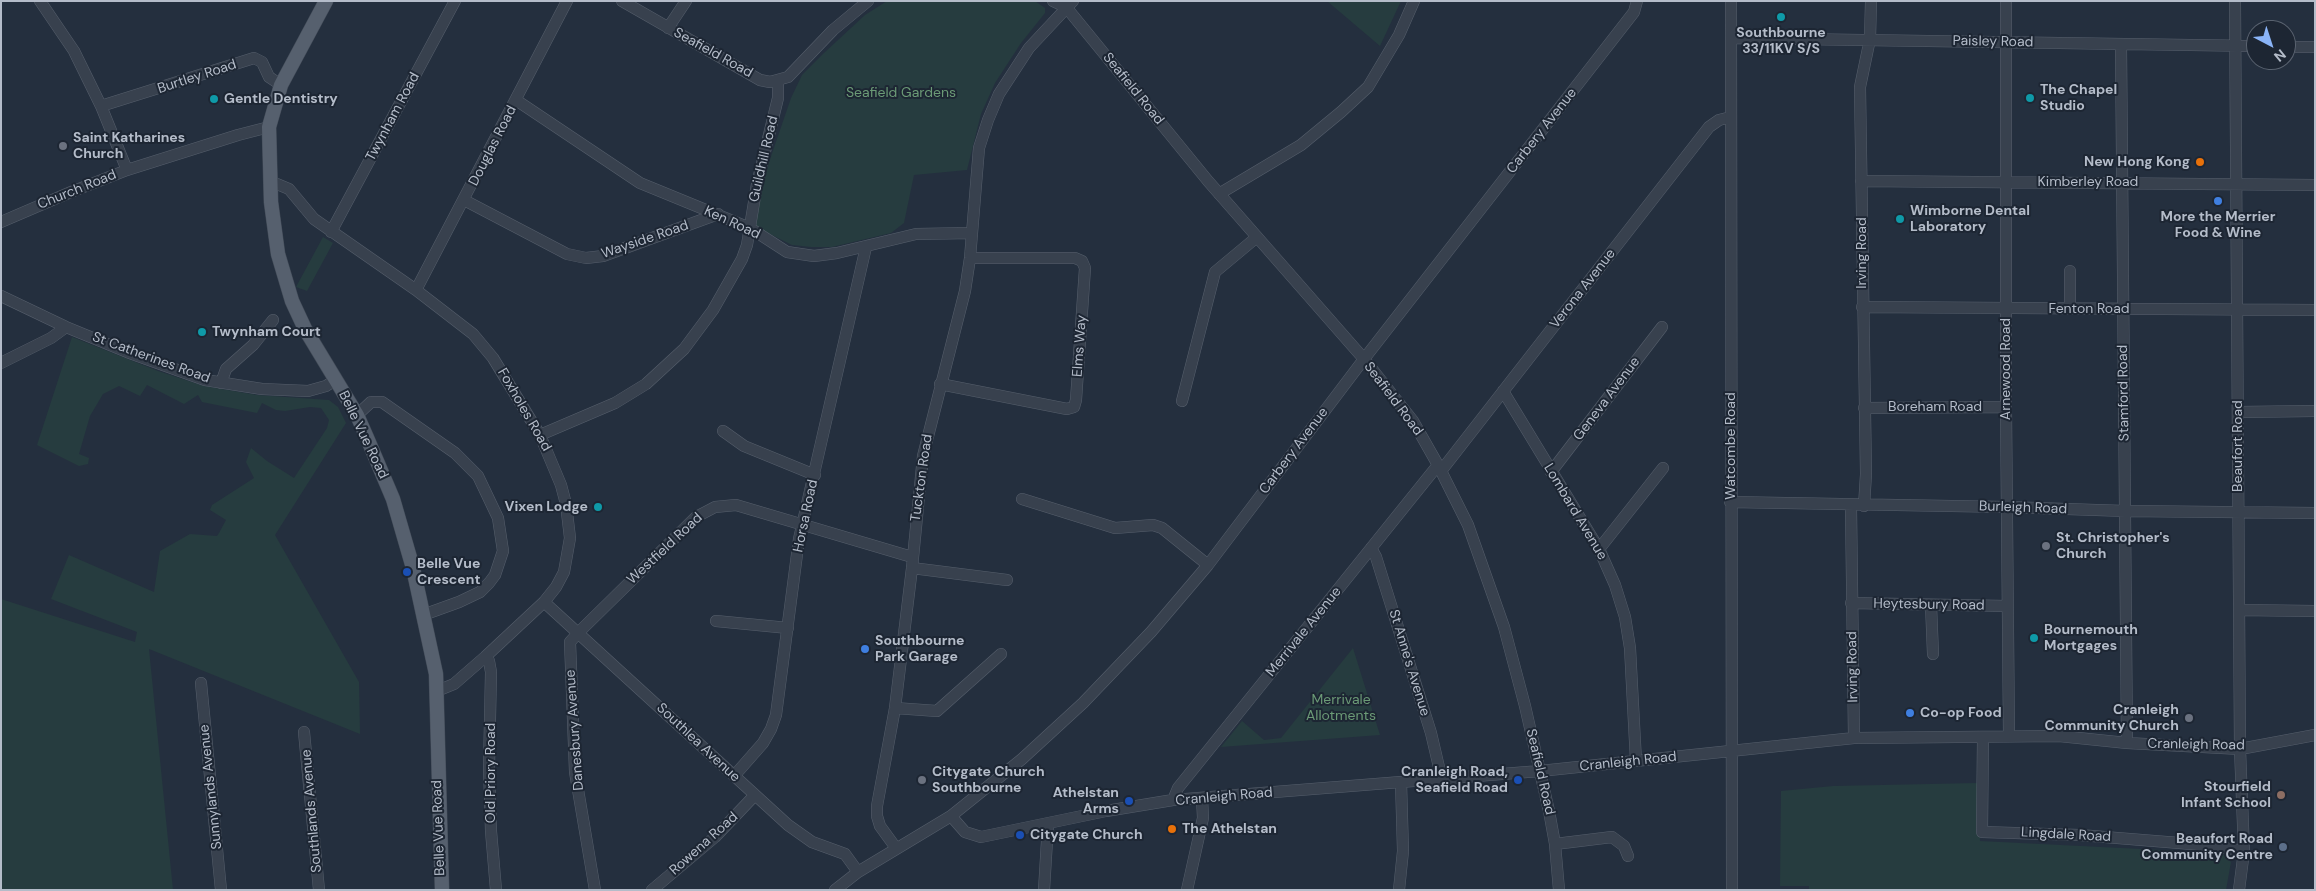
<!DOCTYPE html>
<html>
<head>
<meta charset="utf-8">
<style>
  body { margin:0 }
  #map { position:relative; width:2316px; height:891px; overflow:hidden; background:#242f3e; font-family:"DM Sans",sans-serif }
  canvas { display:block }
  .frame { position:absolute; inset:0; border:2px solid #b4bcc9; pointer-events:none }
  .north { position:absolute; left:2246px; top:20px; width:50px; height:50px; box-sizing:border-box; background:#1d2633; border:1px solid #59626f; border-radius:50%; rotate:140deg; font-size:14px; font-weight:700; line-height:20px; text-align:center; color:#b4bcc9 }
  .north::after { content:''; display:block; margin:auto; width:18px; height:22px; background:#8ab4f8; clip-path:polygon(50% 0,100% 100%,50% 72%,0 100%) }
</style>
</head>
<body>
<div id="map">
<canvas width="2316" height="891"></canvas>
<div class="frame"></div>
<div class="north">N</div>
</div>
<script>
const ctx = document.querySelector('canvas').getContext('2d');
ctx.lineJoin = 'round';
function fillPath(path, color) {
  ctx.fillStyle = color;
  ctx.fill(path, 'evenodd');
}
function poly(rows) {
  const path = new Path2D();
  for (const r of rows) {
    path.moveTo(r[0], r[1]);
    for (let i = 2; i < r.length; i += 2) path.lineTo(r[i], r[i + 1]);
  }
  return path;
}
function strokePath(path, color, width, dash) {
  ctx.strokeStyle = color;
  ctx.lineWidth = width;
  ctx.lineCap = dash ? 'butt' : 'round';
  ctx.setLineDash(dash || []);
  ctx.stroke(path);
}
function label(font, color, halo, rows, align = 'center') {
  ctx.font = font + ' "DM Sans",sans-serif';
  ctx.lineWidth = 4;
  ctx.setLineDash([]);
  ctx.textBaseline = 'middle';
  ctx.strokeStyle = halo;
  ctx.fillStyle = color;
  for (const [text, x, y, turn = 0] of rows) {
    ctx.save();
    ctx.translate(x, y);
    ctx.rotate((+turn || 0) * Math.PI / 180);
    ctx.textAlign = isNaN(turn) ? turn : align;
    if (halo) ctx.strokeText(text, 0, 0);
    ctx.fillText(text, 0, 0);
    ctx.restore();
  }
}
fillPath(poly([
  [887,1,1035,1,1045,8,1045,13,1021,43,995,83,981,114,967,170,914,175,904,223,891,233,832,247,811,247,792,245,754,226,767,168,791,98,802,75,824,53,865,15],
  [1327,1,1401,1,1380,46],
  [323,237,333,243,307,291,296,287],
  [72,337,158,371,204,386,257,395,329,400,338,407,346,423,275,535,359,682,360,734,149,649,173,890,1,890,1,599,135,642,137,632,51,599,69,555,154,592,160,551,190,534,217,536,219,533,226,520,210,510,212,505,254,478,246,462,251,448,267,461,294,478,327,428,329,420,321,408,310,407,285,411,276,410,262,403,257,413,202,402,198,395,184,404,147,385,140,396,119,386,103,394,90,416,79,454,89,458,88,464,79,466,37,445],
  [1353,648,1380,735,1221,747,1242,721,1264,740,1281,738],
  [1978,783,1980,841,2222,853,2231,862,2226,890,1809,890,1809,886,1780,886,1781,791,1833,786]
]), '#263c3f');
const minor = poly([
  [40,1,74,51,101,106,127,170],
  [622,1,760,80,770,82,788,77,833,30,868,1],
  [1053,1,1066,7,1208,181,1364,359,1413,421,1438,465,1468,525,1504,627,1525,706,1549,811,1555,844,1559,890],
  [1731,1,1732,890],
  [2006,1,2006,407,2009,736],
  [2235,1,2240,749,2244,851,2239,890],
  [668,28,686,1],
  [1731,38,2256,46],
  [2121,44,2127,743],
  [2286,47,2315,47],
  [516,100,640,183,750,228,787,252,814,256,837,253,916,234,972,233],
  [101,106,254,58,262,62,269,77,281,85],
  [1861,181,2315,185],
  [270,184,277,184,289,189,314,219,416,290,473,334,493,358,540,435,561,485,566,504,570,538,564,572,556,587,544,602,485,657,454,684,437,691],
  [1219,194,1301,145,1341,112,1368,87,1399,35,1414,1],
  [464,200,567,254,586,258,603,256,718,214],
  [1,222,71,192,127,170,238,135,269,127],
  [331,232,455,1],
  [2070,271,2070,308],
  [416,290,567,1],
  [1,296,66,327,127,352,205,380,262,389,308,391,326,386,335,380],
  [1862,307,2315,310],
  [1,363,51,338,66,327],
  [221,383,226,369,253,345,273,320],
  [940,384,1067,409,1074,407,1076,400,1085,268,1082,261,1075,258,970,258],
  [1503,391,1599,549,1615,585,1625,617,1630,648,1636,761],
  [1182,401,1215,272,1257,237],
  [1864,408,2006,407],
  [2238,412,2315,411],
  [357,415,371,402,382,402,455,453,478,476,498,518,503,551,495,575,489,583,480,592,459,602,423,615],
  [723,431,744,446,815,475],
  [540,435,615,403,646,384,684,349,713,310,742,259,747,245,757,184,778,98,778,81],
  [1441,471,1709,127,1719,120,1731,117],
  [1551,472,1662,327],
  [1022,499,1115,528,1153,525,1162,528,1208,565],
  [1730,502,2007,507,2126,511,2315,513],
  [1851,506,1854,738],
  [1864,506,1866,474,1860,87,1870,39,1871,1],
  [1371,548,1376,557,1431,733,1442,780],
  [1599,549,1663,468],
  [912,568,1007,580],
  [544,602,788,825,812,842,845,854,858,872],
  [1851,603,2007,606],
  [1931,605,1933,654],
  [2239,610,2315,611],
  [716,621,788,628],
  [485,657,489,661,491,672,489,767,491,831,496,890],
  [201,683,221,890],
  [895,708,937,711,1001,654],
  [304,732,319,890],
  [1983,737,1982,832,2080,835,2204,845,2244,851],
  [734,776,763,743,771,729,776,715,799,539,866,247],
  [1173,800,1178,788,1438,465],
  [951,816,965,832,981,837,1106,811,1173,800,1540,771,1854,738,2059,736,2127,743,2240,749,2315,735],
  [1555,844,1612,837,1624,846,1628,856],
  [896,848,880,826,877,816,877,806,895,708,912,568,923,456,965,291,970,258,979,148,988,120,999,94,1029,48,1073,1],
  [595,890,575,772,570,642,579,632,696,517,715,507,736,505,912,557],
  [652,890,715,837,755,795],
  [835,890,858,872,951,816,1022,759,1083,703,1151,632,1208,565,1364,359,1634,12,1637,1],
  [1044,890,1048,824],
  [1187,890,1203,818,1202,798],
  [1399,890,1403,851,1401,782]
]);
const major = poly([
  [326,1,281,85,269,127,271,202,278,254,292,301,305,329,357,415,368,440,393,499,413,568,436,674,442,890]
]);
strokePath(minor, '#565f6c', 12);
strokePath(major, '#414a57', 15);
strokePath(minor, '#38414e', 11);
strokePath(major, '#56606e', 14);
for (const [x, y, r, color] of [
  [1781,17,5,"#0f9aa8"],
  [2030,98,5,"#0f9aa8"],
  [214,99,5,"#0f9aa8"],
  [63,146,5,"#6b7280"],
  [2200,162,5,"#e8710a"],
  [2218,201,5,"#3f7fe0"],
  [1900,219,5,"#0f9aa8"],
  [202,332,5,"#0f9aa8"],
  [598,507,5,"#0f9aa8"],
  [2046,546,5,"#6b7280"],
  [407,572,5,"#1a4fb4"],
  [2034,638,5,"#0f9aa8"],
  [865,649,5,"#3f7fe0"],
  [1910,713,5,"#3f7fe0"],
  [2189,718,5,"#6b7280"],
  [922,780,5,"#6b7280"],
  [1518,780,5,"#1a4fb4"],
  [2281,795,5,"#8d6e63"],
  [1129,801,5,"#1a4fb4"],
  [1172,829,5,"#e8710a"],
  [1020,835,5,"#1a4fb4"],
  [2283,847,5,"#5c6f8a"]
]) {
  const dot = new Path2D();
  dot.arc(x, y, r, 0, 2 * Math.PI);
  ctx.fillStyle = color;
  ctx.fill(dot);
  strokePath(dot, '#1d2633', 2);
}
label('bold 14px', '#b4bcc9', '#1d2633', [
  ["Southbourne",1781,33,"center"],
  ["33/11KV S/S",1781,49,"center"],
  ["The Chapel",2040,90],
  ["Studio",2040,106],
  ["Gentle Dentistry",224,99],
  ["Saint Katharines",73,138],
  ["Church",73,154],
  ["New Hong Kong",2190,162,"right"],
  ["Wimborne Dental",1910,211],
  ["Laboratory",1910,227],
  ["More the Merrier",2218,217,"center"],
  ["Food & Wine",2218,233,"center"],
  ["Twynham Court",212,332],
  ["Vixen Lodge",588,507,"right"],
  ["St. Christopher's",2056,538],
  ["Church",2056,554],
  ["Belle Vue",417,564],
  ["Crescent",417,580],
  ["Bournemouth",2044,630],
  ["Mortgages",2044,646],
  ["Southbourne",875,641],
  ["Park Garage",875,657],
  ["Cranleigh",2179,710,"right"],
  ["Community Church",2179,726,"right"],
  ["Co-op Food",1920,713],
  ["Citygate Church",932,772],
  ["Southbourne",932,788],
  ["Cranleigh Road,",1508,772,"right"],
  ["Seafield Road",1508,788,"right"],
  ["Stourfield",2271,787,"right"],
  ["Infant School",2271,803,"right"],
  ["Athelstan",1119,793,"right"],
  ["Arms",1119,809,"right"],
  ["The Athelstan",1182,829],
  ["Citygate Church",1030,835],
  ["Beaufort Road",2273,839,"right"],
  ["Community Centre",2273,855,"right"]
], 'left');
label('14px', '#b4bcc9', '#1d2633', [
  ["Paisley Road",1993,42,1],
  ["Seafield Road",713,53,29],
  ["Burtley Road",197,77,-18],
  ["Seafield Road",1133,89,51],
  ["Twynham Road",393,117,-62],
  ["Carbery Avenue",1542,131,-52],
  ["Douglas Road",493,146,-63],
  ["Guildhill Road",764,159,-77],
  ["Kimberley Road",2088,182],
  ["Church Road",77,190,-22],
  ["Ken Road",732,223,25],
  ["Wayside Road",645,240,-19],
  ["Irving Road",1862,253,-90],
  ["Verona Avenue",1583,289,-52],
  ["Fenton Road",2089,309],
  ["Elms Way",1080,346,-86],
  ["St Catherines Road",151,358,20],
  ["Arnewood Road",2006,369,-90],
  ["Stamford Road",2124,393,-91],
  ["Seafield Road",1393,399,53],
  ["Geneva Avenue",1607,399,-53],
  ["Boreham Road",1935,407],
  ["Foxholes Road",524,410,60],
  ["Belle Vue Road",363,435,64],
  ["Watcombe Road",1731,446,-90],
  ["Beaufort Road",2238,446,-90],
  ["Carbery Avenue",1294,451,-53],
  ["Tuckton Road",922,478,-82],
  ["Burleigh Road",2023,508,2],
  ["Lombard Avenue",1575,512,59],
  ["Horsa Road",806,516,-78],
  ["Westfield Road",665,549,-43],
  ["Heytesbury Road",1929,605,1],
  ["Merrivale Avenue",1304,632,-51],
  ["St Anne's Avenue",1409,663,73],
  ["Irving Road",1853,667,-91],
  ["Danesbury Avenue",575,730,-94],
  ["Southlea Avenue",698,743,43],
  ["Cranleigh Road",2196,745,1],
  ["Cranleigh Road",1628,762,-6],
  ["Seafield Road",1540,772,77],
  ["Old Priory Road",491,773,-90],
  ["Sunnylands Avenue",211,787,-96],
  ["Cranleigh Road",1224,797,-5],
  ["Southlands Avenue",312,811,-95],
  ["Belle Vue Road",439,828,-92],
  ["Lingdale Road",2066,835,3],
  ["Rowena Road",704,844,-42]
]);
label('14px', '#6b9a76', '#1d2633', [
  ["Seafield Gardens",901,93],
  ["Merrivale",1341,700],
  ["Allotments",1341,716]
]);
</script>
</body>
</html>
